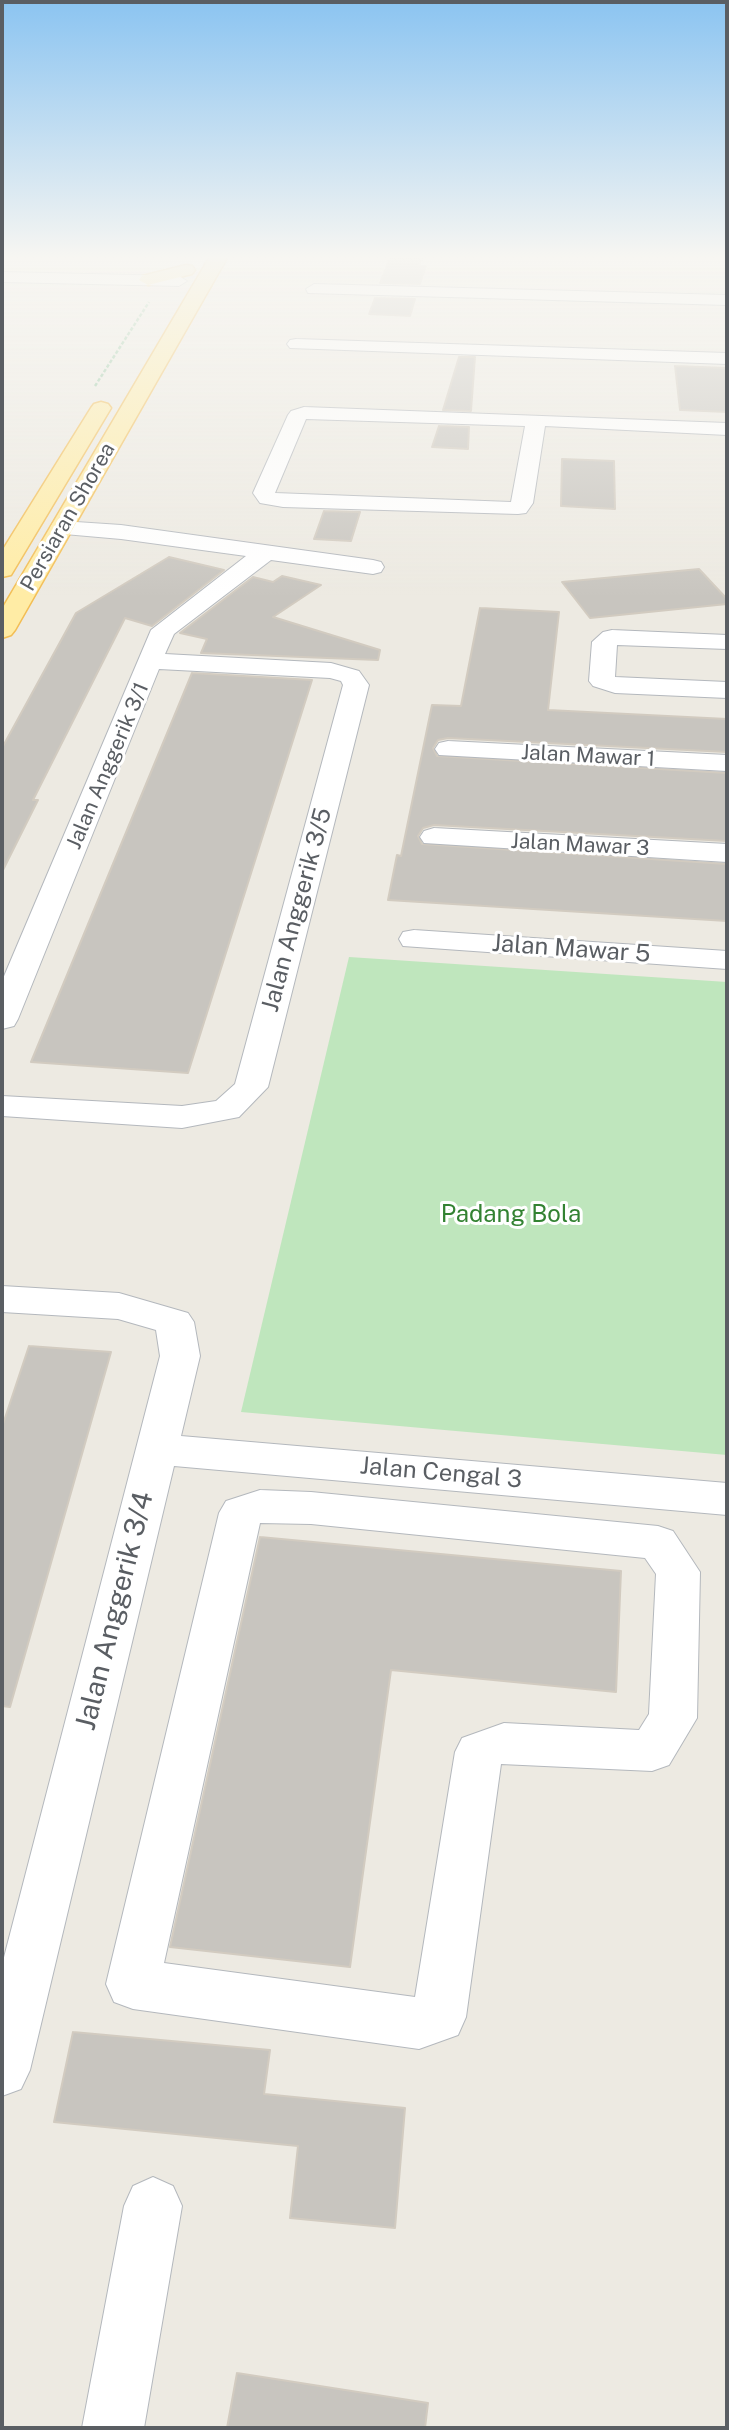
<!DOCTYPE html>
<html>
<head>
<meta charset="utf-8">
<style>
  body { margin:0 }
  #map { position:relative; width:729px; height:2430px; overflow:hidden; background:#edeae2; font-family:"Public Sans",sans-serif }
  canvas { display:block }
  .frame { position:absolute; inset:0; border:4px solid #5a5e63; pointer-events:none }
</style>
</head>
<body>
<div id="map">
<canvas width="729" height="2430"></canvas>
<div class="frame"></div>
</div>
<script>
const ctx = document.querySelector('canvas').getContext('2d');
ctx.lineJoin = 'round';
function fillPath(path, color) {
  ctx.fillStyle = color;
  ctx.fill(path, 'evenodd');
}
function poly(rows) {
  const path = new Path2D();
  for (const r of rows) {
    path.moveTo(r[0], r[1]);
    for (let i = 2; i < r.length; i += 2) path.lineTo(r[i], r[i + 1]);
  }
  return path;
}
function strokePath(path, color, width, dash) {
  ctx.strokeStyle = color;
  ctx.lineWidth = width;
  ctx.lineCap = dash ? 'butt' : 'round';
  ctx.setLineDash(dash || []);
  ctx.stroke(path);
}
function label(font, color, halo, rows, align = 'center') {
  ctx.font = font + ' "Public Sans",sans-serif';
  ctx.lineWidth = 6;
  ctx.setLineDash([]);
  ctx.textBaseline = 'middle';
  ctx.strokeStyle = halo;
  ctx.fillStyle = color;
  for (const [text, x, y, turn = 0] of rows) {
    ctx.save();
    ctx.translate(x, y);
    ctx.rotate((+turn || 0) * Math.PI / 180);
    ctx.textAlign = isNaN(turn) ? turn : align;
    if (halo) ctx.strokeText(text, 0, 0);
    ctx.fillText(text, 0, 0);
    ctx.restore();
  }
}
fillPath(poly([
  [349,957,727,982,727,1455,241,1412]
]), '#bfe6bd');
const building = poly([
  [390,258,422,258,418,266,426,266,420,284,380,283,390,258],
  [375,298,415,299,410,316,369,314,375,298],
  [459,357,475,357,471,411,443,410,459,357],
  [675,366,727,368,727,412,680,410,675,366],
  [439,426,469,427,468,449,432,447,439,426],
  [562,459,614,461,615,509,561,506,562,459],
  [324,511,360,512,351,541,314,539,324,511],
  [169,557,224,570,152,626,125,618,33,800,38,800,2,872,2,748,76,613,169,557],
  [699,569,727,599,727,604,590,618,562,582,699,569],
  [282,576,321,585,273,617,380,650,378,660,201,653,207,639,180,633,253,577,273,582,282,576],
  [480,608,559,612,548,710,727,719,727,752,448,738,438,740,433,748,437,756,727,773,727,841,434,825,423,828,418,836,422,844,727,864,727,921,388,900,397,855,401,856,432,705,461,706,480,608],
  [192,673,312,680,188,1073,31,1062,192,673],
  [29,1346,111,1352,10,1707,2,1706,2,1427,29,1346],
  [260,1537,621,1571,616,1692,391,1670,350,1967,170,1947,260,1537],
  [73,2032,270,2050,264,2094,405,2108,395,2228,290,2218,298,2146,54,2122,73,2032],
  [237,2373,428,2403,425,2428,227,2428,237,2373]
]);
fillPath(building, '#c8c5bf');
strokePath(building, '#d2cbc0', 2);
const minor = poly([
  [2,272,179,276,187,281,179,286,2,282,2,272],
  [314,284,727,295,727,305,308,293,306,289,314,284],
  [296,339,727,353,727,364,290,348,287,344,290,340,296,339],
  [304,407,727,423,727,435,545,426,533,503,526,513,518,514,283,507,260,503,253,493,288,415,291,411,304,407],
  [306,419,525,426,511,502,275,493,306,419],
  [61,521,121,525,373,560,381,562,384,567,381,572,373,574,271,560,174,634,165,654,331,663,359,671,369,685,268,1087,239,1117,182,1128,2,1116,2,1096,182,1106,216,1101,235,1084,343,685,341,681,330,678,159,669,18,1019,14,1026,2,1029,2,981,151,630,246,556,121,539,53,533,50,528,53,523,61,521],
  [612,630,727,635,727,649,617,645,615,677,727,682,727,698,615,693,593,686,589,681,592,642,603,632,612,630],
  [448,741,727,755,727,771,439,755,435,749,439,743,448,741],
  [434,828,727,844,727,862,424,843,420,837,424,831,434,828],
  [414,930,727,951,727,969,403,946,399,939,403,932,414,930],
  [2,1286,119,1293,188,1313,194,1322,200,1356,181,1436,727,1483,727,1515,174,1466,30,2070,21,2089,2,2096,2,1965,160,1356,156,1330,118,1319,2,1312,2,1286],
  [260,1490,311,1492,658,1526,673,1531,700,1572,697,1718,669,1765,652,1771,501,1764,466,2017,458,2035,419,2049,133,2009,114,2002,106,1984,219,1513,226,1501,260,1490],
  [260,1523,311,1524,645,1558,656,1574,649,1714,639,1730,504,1723,462,1738,455,1752,415,1997,164,1963,260,1523],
  [153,2177,173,2186,182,2206,144,2428,82,2428,124,2206,133,2186,153,2177]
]);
const major = poly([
  [209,258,227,258,15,630,11,635,2,638,2,609,209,258],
  [186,265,192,266,195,270,192,274,148,285,139,280,142,276,186,265],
  [101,402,108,404,111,408,14,570,11,575,2,577,2,551,91,408,94,404,101,402]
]);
strokePath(minor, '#b4b8bd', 2);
strokePath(major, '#f3be55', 3);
strokePath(poly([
  [95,386,149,302]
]), '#96c7a2', 2.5, [3.5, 2]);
fillPath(minor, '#fff');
fillPath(major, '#ffeca5');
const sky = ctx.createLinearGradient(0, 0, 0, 598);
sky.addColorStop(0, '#8bc4f1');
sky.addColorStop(0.43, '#f7f6f2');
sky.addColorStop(1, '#f7f6f200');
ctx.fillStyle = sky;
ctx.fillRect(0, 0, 729, 598);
label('21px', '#5a5e63', '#fff', [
  ["Persiaran Shorea",68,517,-60],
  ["Jalan Mawar 1",588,756,3],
  ["Jalan Anggerik 3/1",108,766,-67],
  ["Jalan Mawar 3",580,845,3]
]);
label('24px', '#5a5e63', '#fff', [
  ["Jalan Anggerik 3/5",297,910,-75],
  ["Jalan Mawar 5",571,949,4],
  ["Jalan Cengal 3",441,1473,5]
]);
label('24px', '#338232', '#fff', [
  ["Padang Bola",511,1215]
]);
label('28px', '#5a5e63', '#fff', [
  ["Jalan Anggerik 3/4",115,1611,-76]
]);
</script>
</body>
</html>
